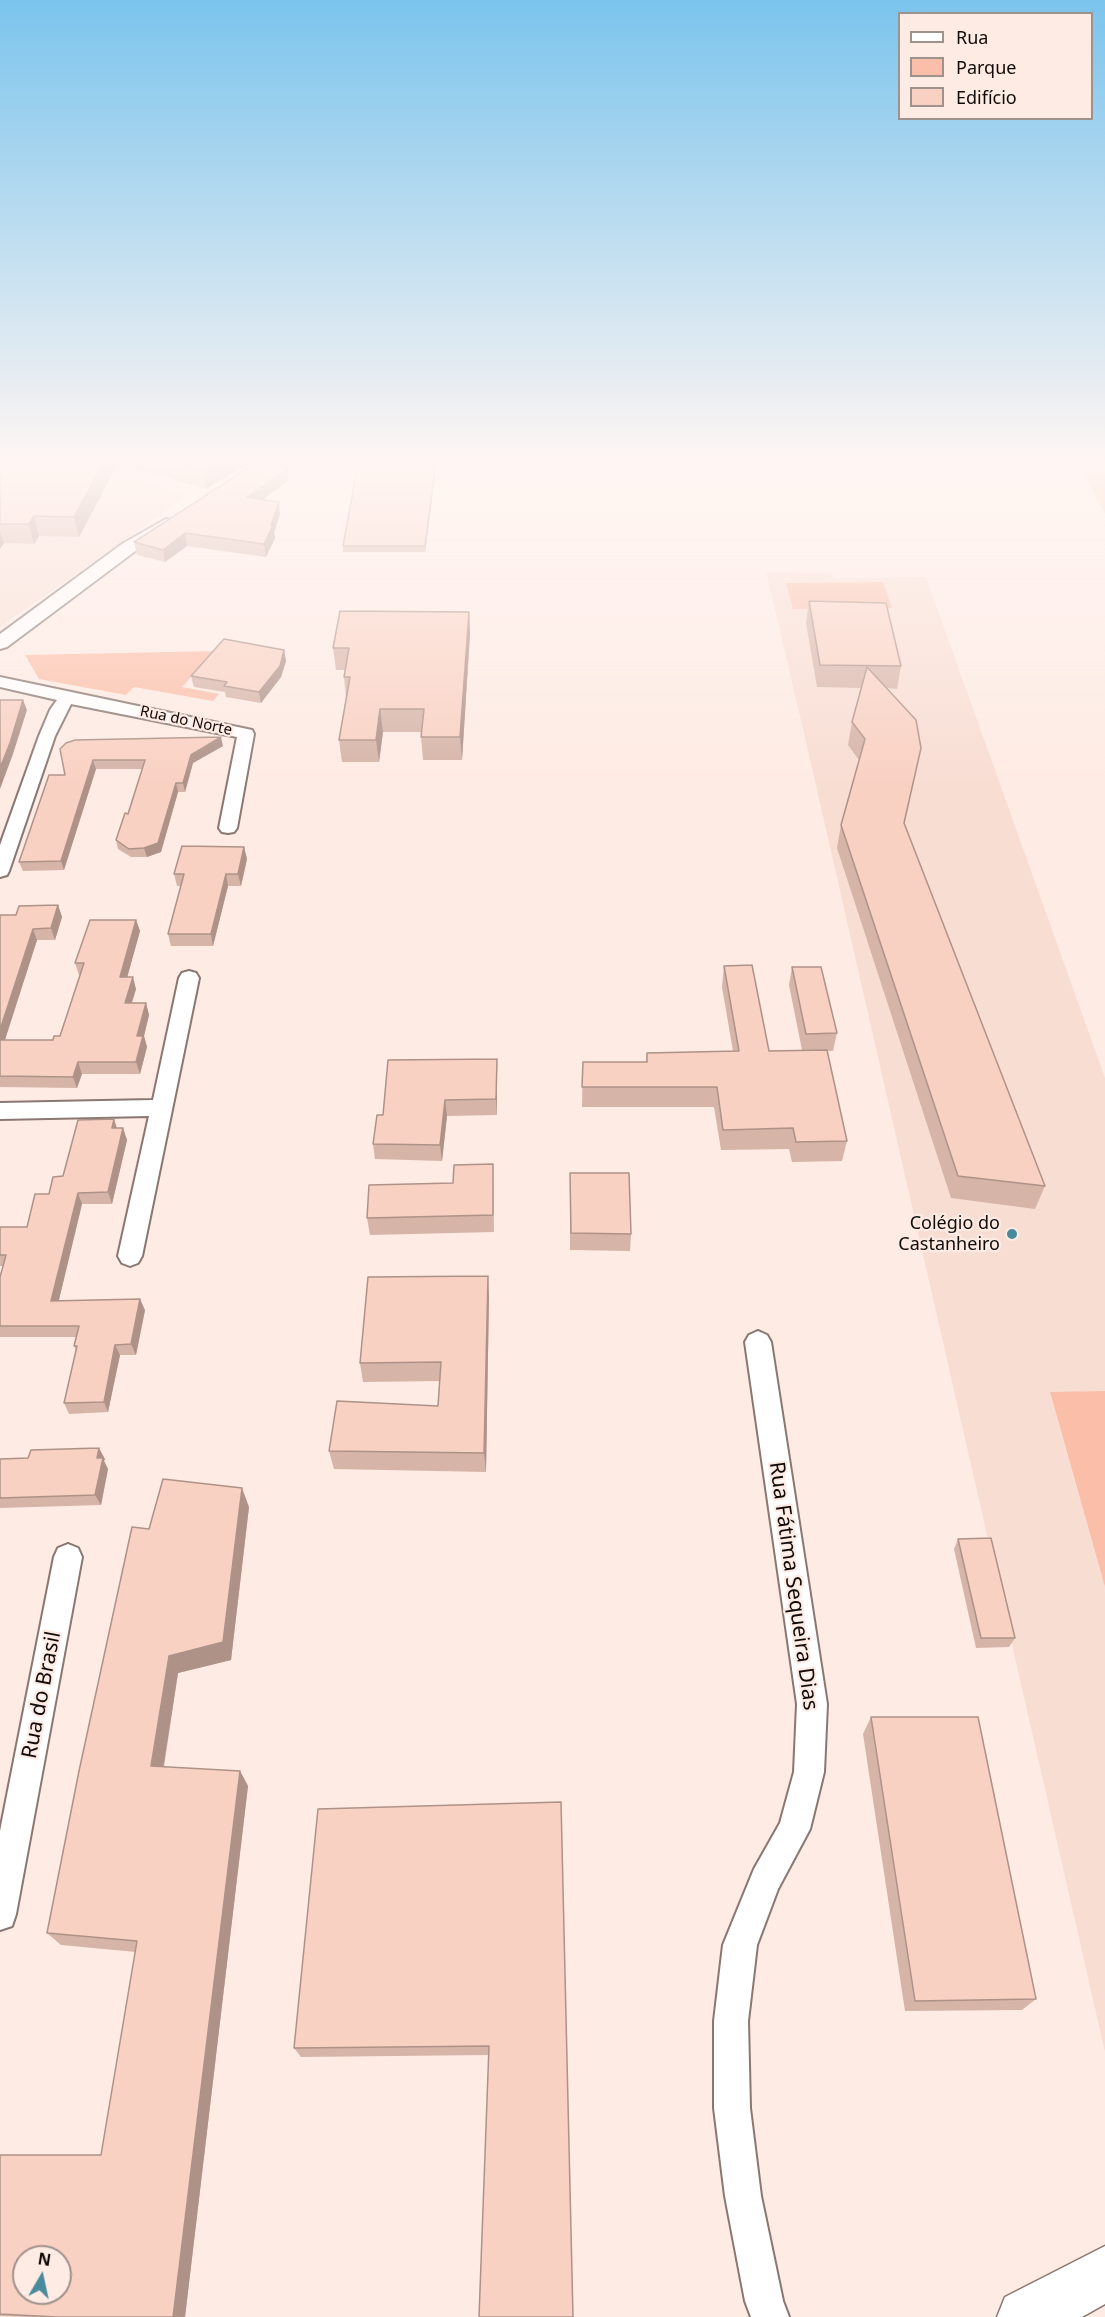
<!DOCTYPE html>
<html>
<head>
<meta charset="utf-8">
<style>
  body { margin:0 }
  #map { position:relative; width:1105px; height:2317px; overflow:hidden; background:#feebe4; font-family:"Noto Sans",sans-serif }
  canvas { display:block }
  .legend { position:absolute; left:898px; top:12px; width:195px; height:108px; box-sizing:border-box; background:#feebe4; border:2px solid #9f918c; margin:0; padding:8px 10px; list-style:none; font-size:18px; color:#100a08 }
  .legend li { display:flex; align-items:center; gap:12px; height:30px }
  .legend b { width:30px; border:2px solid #9f918c }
  .north { position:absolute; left:12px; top:2245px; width:60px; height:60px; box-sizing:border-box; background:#feebe4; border:2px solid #9f918c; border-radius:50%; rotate:9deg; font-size:16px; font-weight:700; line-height:24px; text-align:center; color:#100a08 }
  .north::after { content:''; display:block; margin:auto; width:21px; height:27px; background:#498b9c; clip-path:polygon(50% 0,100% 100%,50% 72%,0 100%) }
</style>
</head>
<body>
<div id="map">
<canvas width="1105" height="2317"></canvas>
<ul class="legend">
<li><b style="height:8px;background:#fff"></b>Rua</li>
<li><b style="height:16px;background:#fbbea8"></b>Parque</li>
<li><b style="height:16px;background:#f9d1c3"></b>Edifício</li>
</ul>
<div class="north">N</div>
</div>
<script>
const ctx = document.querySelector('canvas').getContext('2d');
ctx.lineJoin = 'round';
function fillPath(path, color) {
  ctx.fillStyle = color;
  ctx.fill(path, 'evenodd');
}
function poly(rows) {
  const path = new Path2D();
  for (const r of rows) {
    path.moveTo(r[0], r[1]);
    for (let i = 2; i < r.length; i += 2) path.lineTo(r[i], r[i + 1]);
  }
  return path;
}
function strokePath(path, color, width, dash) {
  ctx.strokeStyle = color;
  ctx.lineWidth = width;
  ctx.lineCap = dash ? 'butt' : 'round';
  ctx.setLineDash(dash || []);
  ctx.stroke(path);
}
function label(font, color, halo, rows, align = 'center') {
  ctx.font = font + ' "Noto Sans",sans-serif';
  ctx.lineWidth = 4.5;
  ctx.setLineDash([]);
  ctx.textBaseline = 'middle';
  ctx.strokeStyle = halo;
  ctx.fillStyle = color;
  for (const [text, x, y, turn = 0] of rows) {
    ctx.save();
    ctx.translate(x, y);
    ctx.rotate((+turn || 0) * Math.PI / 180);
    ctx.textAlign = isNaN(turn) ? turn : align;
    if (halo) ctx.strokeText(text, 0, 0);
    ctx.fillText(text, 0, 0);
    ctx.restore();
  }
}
fillPath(poly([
  [0,461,178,461,151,483,189,495,0,627],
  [766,572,831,573,834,578,926,577,1105,1078,1105,1391,1050,1393,1105,1587,1105,2052,807,746]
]), '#f8ddd3');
fillPath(poly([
  [1076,461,1105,461,1105,513],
  [883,582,892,608,793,609,786,583],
  [215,651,182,687,219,694,213,701,134,687,126,695,39,679,25,655],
  [1105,1391,1105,1587,1050,1392]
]), '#fbbea8');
const minor = poly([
  [0,677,252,730,254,734,237,828,234,832,228,833,222,832,219,828,237,737,71,704,55,736,9,871,7,875,0,877,0,845,39,736,50,710,57,700,0,687,0,677],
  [189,971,196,973,199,978,142,1256,138,1263,130,1266,122,1263,118,1256,149,1116,0,1119,0,1103,153,1100,179,978,182,973,189,971],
  [758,1331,767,1335,771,1342,827,1704,824,1772,810,1829,778,1889,757,1945,748,2021,750,2108,761,2196,783,2301,789,2317,751,2317,745,2301,725,2196,714,2108,714,2021,723,1945,754,1869,780,1823,794,1772,797,1704,745,1342,749,1335,758,1331],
  [68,1544,78,1548,82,1557,16,1914,12,1926,0,1930,0,1831,54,1557,58,1548,68,1544]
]);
const tertiary = poly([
  [166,519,172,520,175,524,172,528,134,552,7,647,0,649,0,634,122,544,166,519]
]);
const secondary = poly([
  [1105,2246,1105,2304,1082,2317,997,2317,1005,2297,1105,2246]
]);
strokePath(minor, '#897771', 4);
strokePath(tertiary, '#897771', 4);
strokePath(secondary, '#897771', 3);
fillPath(minor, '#fff');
fillPath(tertiary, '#fff');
fillPath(secondary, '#fff');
fillPath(poly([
  [0,461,252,461,206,489,118,463,79,537,39,536,34,544,4,543,0,549],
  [259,461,290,461,291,469,287,471,288,481,263,499,280,514,274,532,275,538,266,557,187,546,165,562,137,555,134,542],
  [435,475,425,552,343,552,343,546],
  [809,601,901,666,897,689,887,688,904,823,1045,1186,1035,1209,951,1198,837,848,841,825,859,760,848,745,852,722,861,688,817,687,806,623],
  [469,612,470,634,462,760,423,760,421,737,422,732,383,732,379,762,342,762,339,740,346,698,344,677,345,670,336,670,333,648],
  [284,650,286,661,281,677,261,703,226,697,225,692,194,687,191,676],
  [223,746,193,763,185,792,178,792,161,852,147,857,131,857,118,849,116,840,128,814,142,769,96,769,64,870,23,871,19,862,65,775,60,749],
  [244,847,247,859,241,886,228,886,213,946,171,946,168,934,181,886,177,886,174,874],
  [58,905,62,917,55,940,37,940,5,1040,53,1040,60,1036,80,975,79,975,75,963,136,920,140,931,127,977,136,989,132,1003,146,1003,149,1015,144,1036,147,1047,140,1074,82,1074,77,1088,0,1087,0,915,16,915],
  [724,966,769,1051,802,1050,789,985,792,967,837,1033,833,1051,827,1051,847,1141,842,1161,792,1162,789,1149,721,1150,714,1107,582,1107,583,1062,646,1062,647,1053,733,1051,722,987],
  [497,1059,497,1115,447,1116,442,1161,375,1159,373,1144,383,1115],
  [117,1128,123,1128,127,1140,112,1204,82,1204,59,1300,145,1310,136,1355,120,1355,108,1412,69,1414,64,1403,76,1350,74,1346,76,1337,0,1337,0,1277,3,1266,0,1266,0,1227,27,1227,49,1194,63,1176],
  [493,1164,494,1232,370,1235,367,1218,453,1183],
  [570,1190,631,1234,630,1251,570,1250],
  [489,1296,486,1472,334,1469,329,1451,438,1406,440,1381,363,1382,360,1363],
  [0,1459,105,1459,104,1461,108,1469,101,1505,0,1508],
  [249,1507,231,1660,178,1673,164,1767,240,1771,248,1786,185,2317,29,2317,0,2316,0,2174,101,2155,136,1952,61,1945,47,1933,149,1529],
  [958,1539,1015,1638,1009,1647,976,1648,954,1549],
  [871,1717,1036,1999,1022,2010,905,2011,863,1734],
  [561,1802,488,2055,301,2057,294,2048]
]), '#d6b4a8');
fillPath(poly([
  [104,461,117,461,118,463,79,537,74,517],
  [218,461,252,461,206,489,203,470],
  [282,461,290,461,291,469,287,471,288,481,249,510,247,497,275,466],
  [435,469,435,475,425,552,425,546],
  [279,502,280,514,274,532,275,538,266,557,264,544],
  [34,516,39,536,34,544,29,524],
  [0,531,4,543,0,549],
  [185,533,187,546,165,562,163,550],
  [469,612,470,634,462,760,460,737],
  [284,650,286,661,281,677,261,703,259,692],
  [23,700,27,710,13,754,0,789,0,768],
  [380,709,383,732,379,762,376,740],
  [221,737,223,746,193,763,185,792,183,783,191,755],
  [93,760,96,769,64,870,61,861],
  [176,783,178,792,161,852,147,857,144,848],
  [244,847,247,859,241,886,238,874],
  [226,874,228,886,213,946,211,934],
  [58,905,62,917,55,940,51,928],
  [136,920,140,931,124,989,120,977],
  [33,929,37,940,1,1052,0,1049,0,1030],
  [133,977,136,989,128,1014,125,1003],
  [146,1003,149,1015,144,1036,147,1047,140,1074,136,1062,137,1036],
  [497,1059,497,1115,496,1099],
  [78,1062,82,1074,77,1088,73,1077],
  [445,1100,447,1116,442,1161,440,1145],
  [114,1119,118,1131,112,1128],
  [123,1128,127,1140,112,1204,108,1192],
  [78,1193,82,1204,56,1312,51,1301],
  [488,1276,489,1296,486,1472,484,1453],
  [140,1299,145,1310,136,1355,131,1344],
  [115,1345,120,1355,108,1412,104,1402],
  [99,1448,105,1459,104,1461,108,1469,101,1505,95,1495,97,1458],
  [242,1488,249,1507,231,1660,178,1673,161,1782,151,1766,169,1656],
  [240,1771,248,1786,185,2317,173,2317]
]), '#ae9288');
const building = poly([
  [0,461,104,461,74,517,34,516,29,524,0,524,0,461],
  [172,461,218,461,203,470,172,461],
  [259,461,282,461,275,466,287,469,247,497,279,502,271,525,273,525,264,544,185,533,163,550,134,542,259,461],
  [357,469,435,469,425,546,343,546,357,469],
  [809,601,886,603,901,666,820,665,809,601],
  [340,611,469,612,460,737,421,737,424,709,380,709,376,740,339,740,350,677,344,677,349,648,333,648,340,611],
  [224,639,284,650,280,666,259,692,224,686,227,682,191,676,224,639],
  [867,667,916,720,921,748,904,823,1045,1186,958,1176,841,825,865,739,852,722,867,667],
  [0,700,23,700,10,743,0,768,0,700],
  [221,737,191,755,183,783,176,783,158,843,144,848,129,849,116,840,125,813,128,814,145,760,93,760,61,861,19,862,49,775,65,775,60,749,66,743,75,740,221,737],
  [182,846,244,847,238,874,226,874,211,934,168,934,184,874,174,874,182,846],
  [58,905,51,928,33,929,0,1030,0,915,16,915,19,906,58,905],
  [90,920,136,920,120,977,133,977,125,1003,146,1003,137,1036,143,1036,136,1062,78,1062,73,1077,0,1076,0,1040,53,1040,54,1036,60,1036,84,963,75,963,90,920],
  [752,965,769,1051,827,1050,847,1141,796,1142,793,1128,723,1130,717,1087,582,1087,583,1062,647,1062,647,1053,739,1051,724,966,752,965],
  [792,967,821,967,837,1033,806,1034,792,967],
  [497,1059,496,1099,445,1100,440,1145,373,1144,377,1115,383,1115,388,1060,497,1059],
  [114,1119,112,1128,123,1128,108,1192,78,1193,51,1301,140,1299,131,1344,115,1345,104,1402,64,1403,77,1346,74,1346,79,1326,0,1326,0,1277,6,1255,0,1255,0,1227,27,1227,35,1194,49,1194,53,1177,63,1176,78,1120,114,1119],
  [493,1164,493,1215,367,1218,369,1185,453,1183,454,1165,493,1164],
  [570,1173,629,1173,631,1234,571,1233,570,1173],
  [488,1276,484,1453,329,1451,337,1401,438,1406,441,1362,360,1363,368,1277,488,1276],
  [99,1448,97,1458,103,1458,95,1495,0,1498,0,1459,28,1458,31,1450,99,1448],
  [163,1479,242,1488,223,1642,169,1656,151,1766,240,1771,173,2317,57,2317,0,2314,0,2155,101,2155,137,1941,47,1933,79,1771,132,1527,149,1529,163,1479],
  [24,2257,60,2257,60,2293,24,2293,24,2257],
  [991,1538,1015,1638,981,1638,958,1539,991,1538],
  [871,1717,978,1717,1036,1999,915,2001,871,1717],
  [561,1802,573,2317,479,2317,489,2046,294,2048,318,1809,561,1802]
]);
fillPath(building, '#f9d1c3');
strokePath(building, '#ae9288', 1.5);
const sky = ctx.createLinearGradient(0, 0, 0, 785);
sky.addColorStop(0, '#7bc4ed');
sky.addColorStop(0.59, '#fff6f3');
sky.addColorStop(1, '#fff6f300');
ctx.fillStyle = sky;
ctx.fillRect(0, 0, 1105, 785);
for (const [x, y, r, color] of [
  [1012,1234,6,"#498b9c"]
]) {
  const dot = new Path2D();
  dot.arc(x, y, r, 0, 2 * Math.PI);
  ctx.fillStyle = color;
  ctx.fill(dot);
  strokePath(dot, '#feebe4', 2);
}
label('15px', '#100a08', '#feebe4', [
  ["Rua do Norte",186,721,12]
]);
label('18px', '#100a08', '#feebe4', [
  ["Colégio do",1000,1224],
  ["Castanheiro",1000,1245]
], 'right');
label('21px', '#100a08', '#feebe4', [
  ["Rua Fátima Sequeira Dias",793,1586,82],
  ["Rua do Brasil",42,1695,-79]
]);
</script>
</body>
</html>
